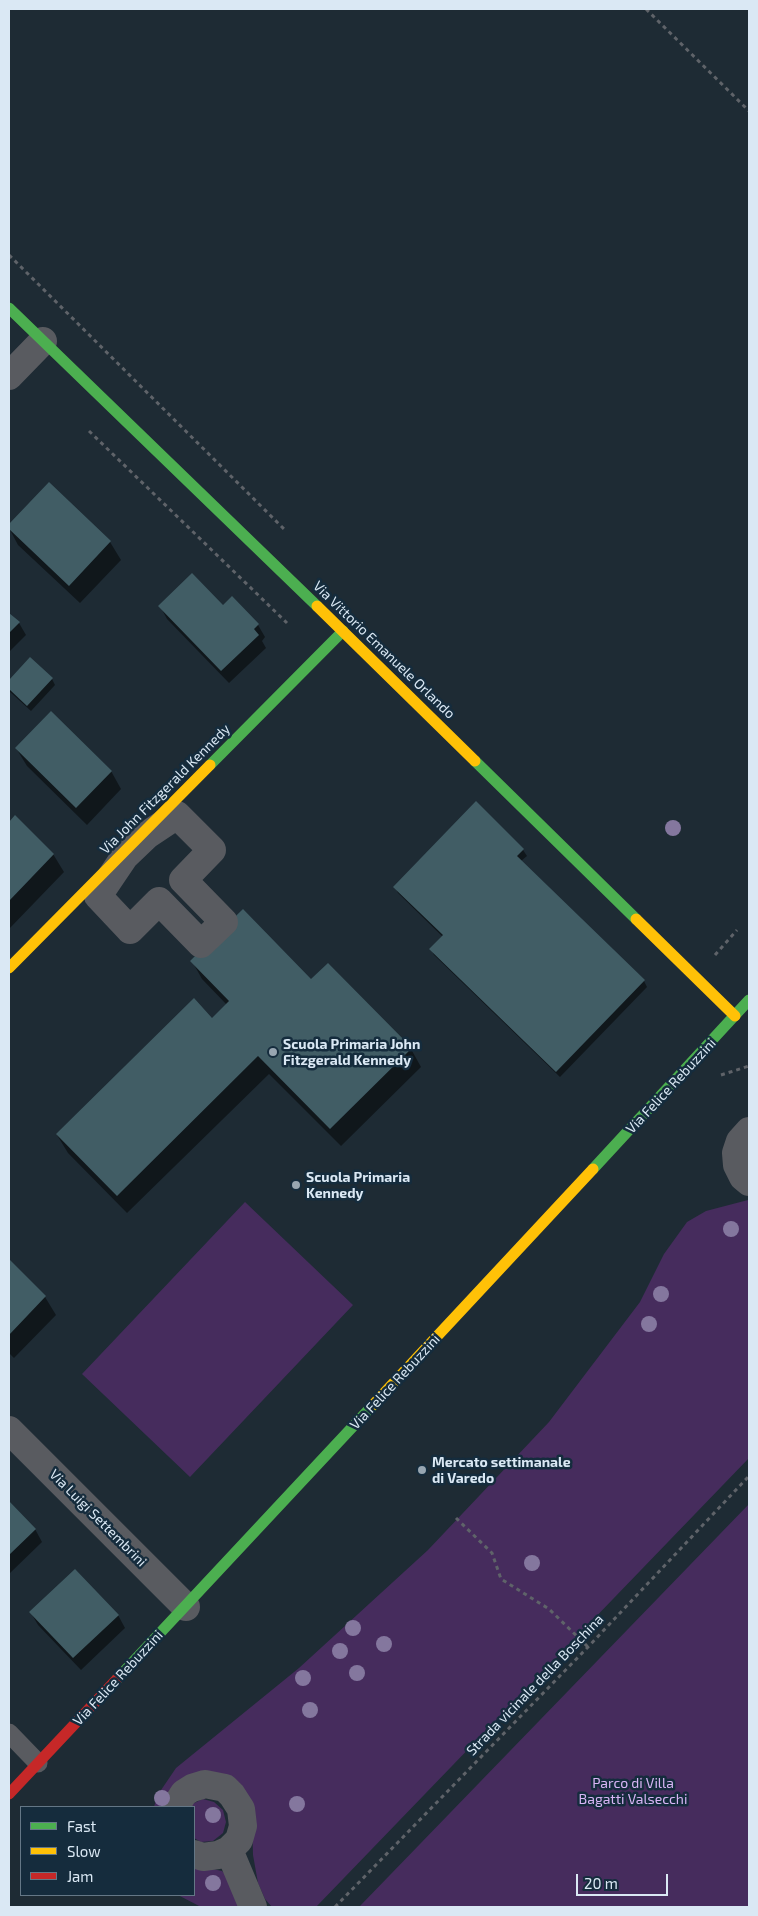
<!DOCTYPE html>
<html>
<head>
<meta charset="utf-8">
<style>
  body { margin:0 }
  #map { position:relative; width:758px; height:1916px; overflow:hidden; background:#1e2b34; font-family:"Exo 2",sans-serif }
  canvas { display:block }
  .frame { position:absolute; inset:0; border:10px solid #dae8f4; pointer-events:none }
  .legend { position:absolute; left:20px; top:1806px; width:175px; height:90px; box-sizing:border-box; background:#152c3d; border:1px solid #647786; margin:0; padding:6px 9px; list-style:none; font-size:15px; color:#dae8f4 }
  .legend li { display:flex; align-items:center; gap:10px; height:25px }
  .legend b { width:25px; border:1px solid #647786 }
  .scale { position:absolute; left:576px; top:1874px; width:92px; height:22px; box-sizing:border-box; border:2px solid #dae8f4; border-top:0; padding-left:6px; font-size:15px; line-height:18px; white-space:nowrap; color:#dae8f4; -webkit-text-stroke:4px #152c3d; paint-order:stroke }
</style>
</head>
<body>
<div id="map">
<canvas width="758" height="1916"></canvas>
<div class="frame"></div>
<ul class="legend">
<li><b style="height:6px;background:#4caf50"></b>Fast</li>
<li><b style="height:6px;background:#ffc107"></b>Slow</li>
<li><b style="height:6px;background:#c62828"></b>Jam</li>
</ul>
<div class="scale">20 m</div>
</div>
<script>
const ctx = document.querySelector('canvas').getContext('2d');
ctx.lineJoin = 'round';
function fillPath(path, color) {
  ctx.fillStyle = color;
  ctx.fill(path, 'evenodd');
}
function poly(rows) {
  const path = new Path2D();
  for (const r of rows) {
    path.moveTo(r[0], r[1]);
    for (let i = 2; i < r.length; i += 2) path.lineTo(r[i], r[i + 1]);
  }
  return path;
}
function strokePath(path, color, width, dash) {
  ctx.strokeStyle = color;
  ctx.lineWidth = width;
  ctx.lineCap = dash ? 'butt' : 'round';
  ctx.setLineDash(dash || []);
  ctx.stroke(path);
}
function label(font, color, halo, rows, align = 'center') {
  ctx.font = font + ' "Exo 2",sans-serif';
  ctx.lineWidth = 5;
  ctx.setLineDash([]);
  ctx.textBaseline = 'middle';
  ctx.strokeStyle = halo;
  ctx.fillStyle = color;
  for (const [text, x, y, turn = 0] of rows) {
    ctx.save();
    ctx.translate(x, y);
    ctx.rotate((+turn || 0) * Math.PI / 180);
    ctx.textAlign = isNaN(turn) ? turn : align;
    if (halo) ctx.strokeText(text, 0, 0);
    ctx.fillText(text, 0, 0);
    ctx.restore();
  }
}
fillPath(poly([
  [748,1200,749,1458,316,1907,272,1907,265,1899,258,1883,253,1855,252,1818,243,1788,164,1807,154,1807,157,1796,176,1768,299,1668,428,1550,549,1422,640,1302,664,1254,687,1222,706,1211],
  [245,1202,353,1305,190,1477,82,1374],
  [749,1504,749,1907,359,1907],
  [203,1799,214,1802,223,1810,226,1822,223,1833,213,1841,201,1842,194,1838,194,1807,189,1807,192,1804],
  [194,1865,222,1871,237,1885,246,1907,201,1907,178,1895,194,1895]
]), '#462c5d');
fillPath(poly([
  [49,484,110,542,121,560,80,603,18,545,9,528,9,526],
  [160,606,258,625,265,637,262,641,266,648,229,683,167,619],
  [9,614,19,623,26,635,9,652],
  [30,659,52,679,55,685,31,711,9,691,9,682],
  [16,748,111,771,121,789,87,825,27,766],
  [15,817,53,854,64,872,9,929,9,824],
  [523,850,527,856,521,861,644,981,647,987,560,1077,434,955,431,949,443,937,398,893,395,887],
  [192,961,311,981,411,1049,421,1067,341,1146,269,1074,127,1213,68,1153,57,1135,212,1019,227,1005,202,979],
  [9,1261,45,1297,56,1315,14,1358,9,1353],
  [9,1503,35,1529,42,1542,9,1574],
  [31,1613,118,1615,125,1628,81,1670,38,1625]
]), '#0007');
fillPath(poly([
  [49,482,111,541,69,586,9,529,9,524],
  [192,573,223,605,232,596,259,624,254,629,259,635,221,671,158,606],
  [9,613,20,622,9,633],
  [30,657,53,678,27,706,9,689,9,680],
  [51,711,112,771,76,808,15,748],
  [476,801,524,849,517,856,645,980,556,1072,429,949,443,935,393,887],
  [15,815,54,854,9,901,9,822],
  [243,909,311,979,328,963,412,1048,330,1129,258,1056,117,1196,56,1134,194,998,212,1018,229,1001,190,961],
  [9,1259,46,1296,9,1335],
  [9,1501,36,1529,9,1555],
  [75,1569,119,1615,73,1658,29,1612]
]), '#415d65');
strokePath(poly([
  [646,9,749,111],
  [9,255,285,530],
  [89,431,287,623],
  [715,955,737,930],
  [721,1075,749,1066],
  [456,1518,492,1553,501,1579,549,1609,588,1647],
  [335,1907,588,1647,749,1476]
]), '#5f6369', 3, [4, 4]);
strokePath(poly([
  [9,1733,38,1763]
]), '#595b60', 19);
strokePath(poly([
  [9,376,43,341],
  [177,815,212,850,183,880,224,922,201,944,159,901,130,930,98,896,125,856,147,835,177,815],
  [749,1131,740,1141,736,1153,737,1165,743,1177,749,1182],
  [9,1430,186,1607],
  [175,1807,184,1793,192,1788,205,1784,225,1788,232,1795,241,1809,243,1826,239,1840,229,1850,218,1855,203,1857,194,1854],
  [229,1850,253,1907]
]), '#595b60', 28);
strokePath(poly([
  [9,308,317,606],
  [475,761,636,919],
  [210,765,343,631],
  [593,1169,749,1000],
  [117,1679,373,1405]
]), '#4caf50', 11);
strokePath(poly([
  [317,606,475,761],
  [636,919,735,1016],
  [9,968,210,765],
  [373,1405,593,1169]
]), '#ffc107', 11);
strokePath(poly([
  [9,1794,117,1679]
]), '#c62828', 11);
ctx.fillStyle = '#84779e';
for (const [x, y] of [
  [673,828],
  [731,1229],
  [661,1294],
  [649,1324],
  [532,1563],
  [353,1628],
  [384,1644],
  [340,1651],
  [357,1673],
  [303,1678],
  [310,1710],
  [162,1798],
  [297,1804],
  [213,1815],
  [213,1883]
]) {
  ctx.beginPath();
  ctx.arc(x, y, 8, 0, 2 * Math.PI);
  ctx.fill();
}
for (const [x, y, r, color] of [
  [273,1052,5,"#98a6b1"],
  [296,1185,5,"#98a6b1"],
  [422,1470,5,"#98a6b1"]
]) {
  const dot = new Path2D();
  dot.arc(x, y, r, 0, 2 * Math.PI);
  ctx.fillStyle = color;
  ctx.fill(dot);
  strokePath(dot, '#152c3d', 2);
}
label('14px', '#dae8f4', '#152c3d', [
  ["Via Vittorio Emanuele Orlando",384,650,44],
  ["Via John Fitzgerald Kennedy",165,789,-45],
  ["Via Felice Rebuzzini",671,1086,-47],
  ["Via Felice Rebuzzini",395,1382,-47],
  ["Via Luigi Settembrini",98,1518,45],
  ["Via Felice Rebuzzini",118,1678,-47],
  ["Strada vicinale della Boschina",535,1685,-46]
]);
label('bold 14px', '#dae8f4', '#152c3d', [
  ["Scuola Primaria John",283,1044],
  ["Fitzgerald Kennedy",283,1060],
  ["Scuola Primaria",306,1177],
  ["Kennedy",306,1193],
  ["Mercato settimanale",432,1462],
  ["di Varedo",432,1478]
], 'left');
label('14px', '#d8b5f5', '#152c3d', [
  ["Parco di Villa",633,1783],
  ["Bagatti Valsecchi",633,1799]
]);
</script>
</body>
</html>
